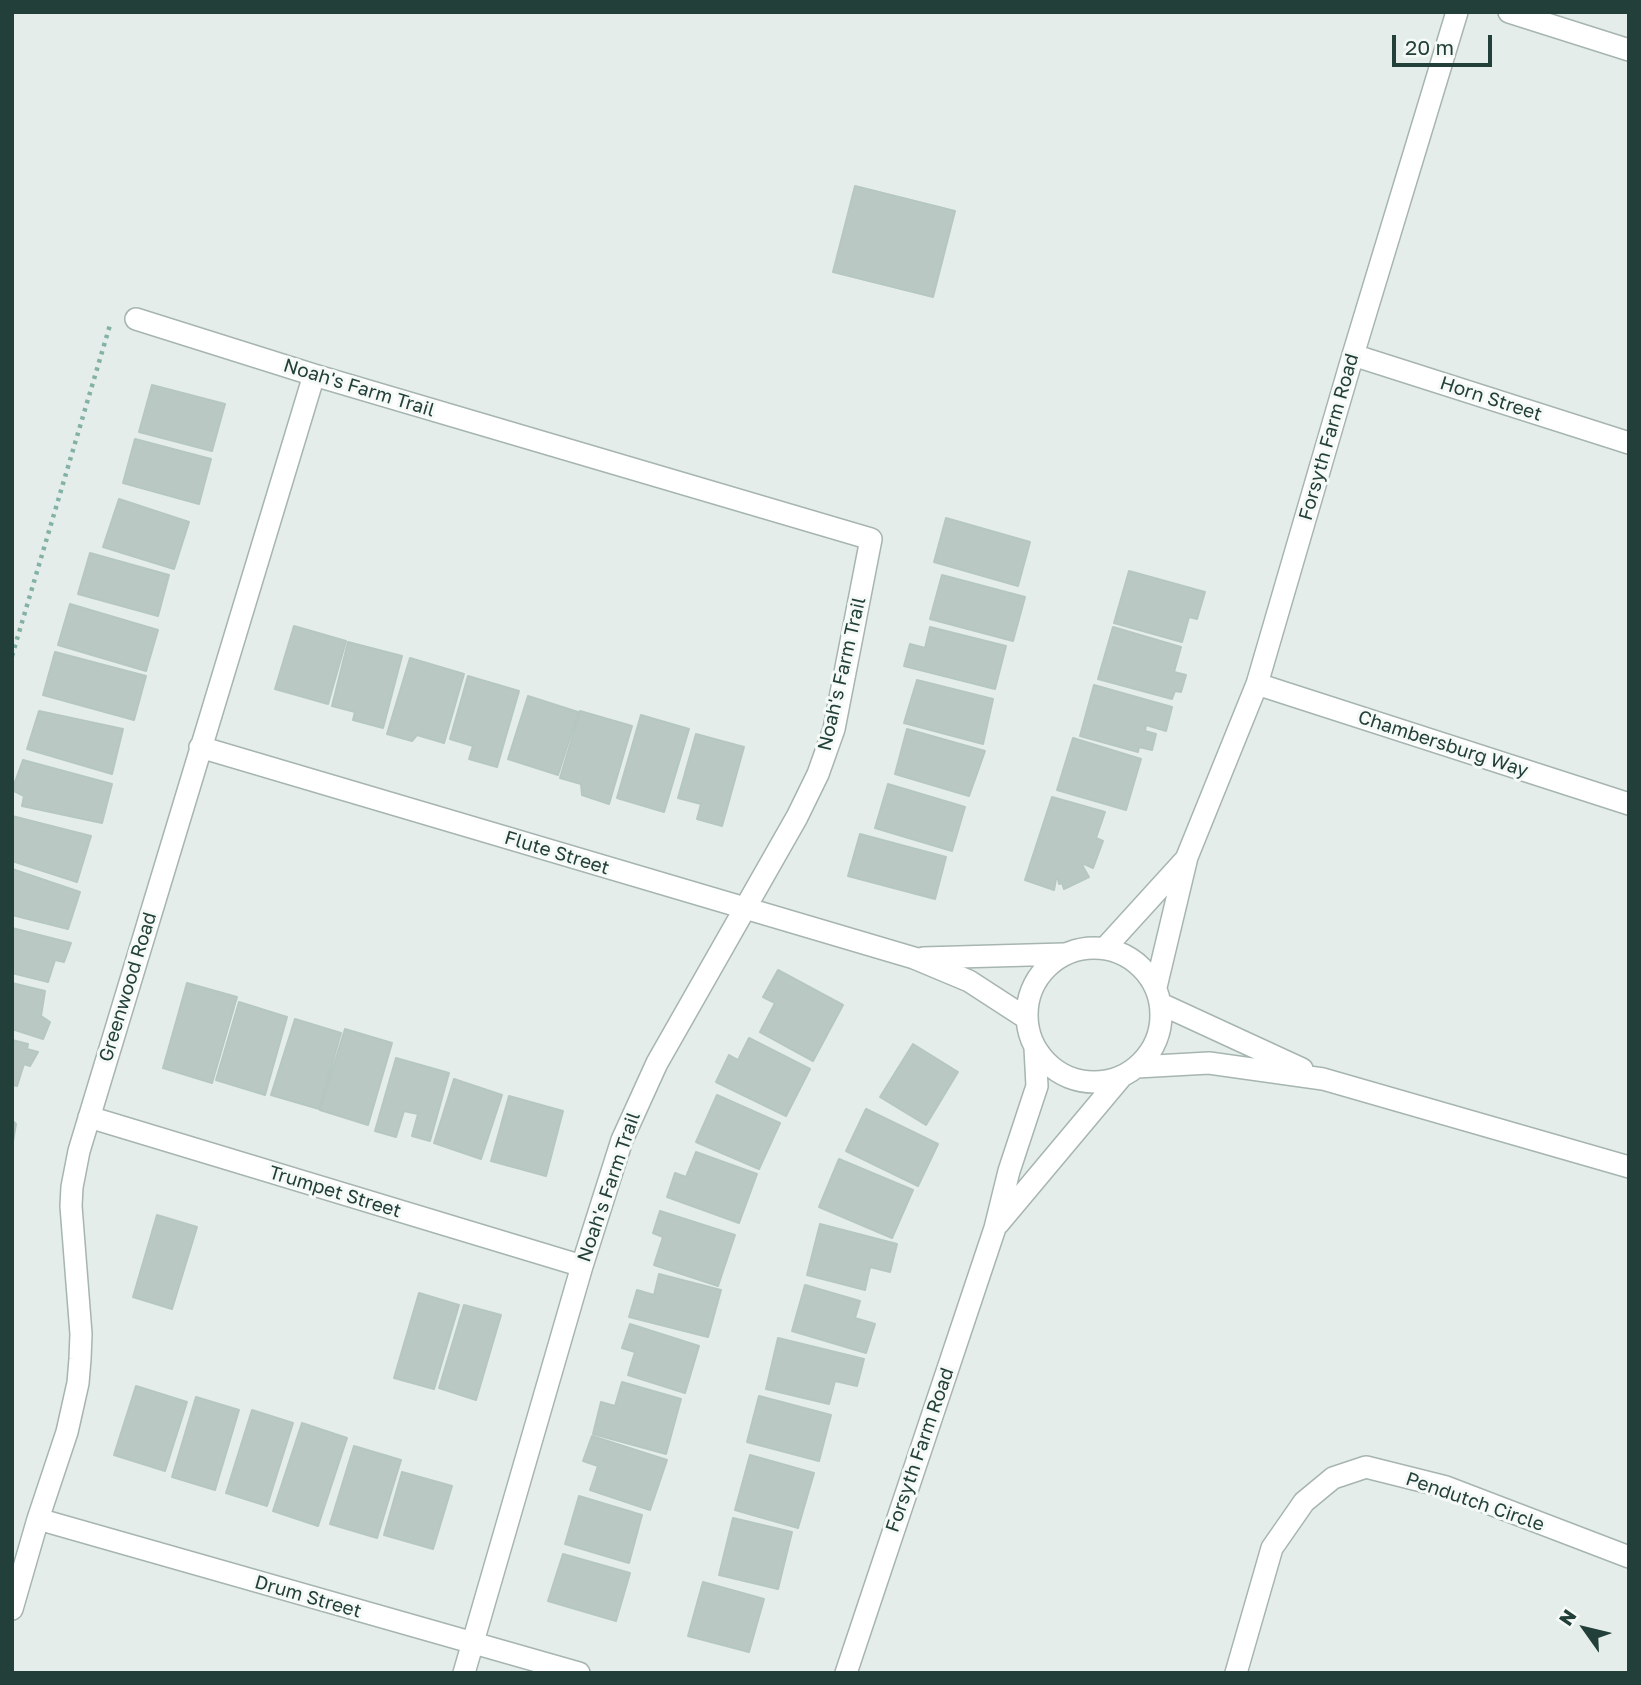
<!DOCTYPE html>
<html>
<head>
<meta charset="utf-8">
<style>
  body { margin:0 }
  #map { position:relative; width:1641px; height:1685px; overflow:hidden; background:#e4edea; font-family:"Golos Text",sans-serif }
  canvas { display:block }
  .frame { position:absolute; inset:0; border:14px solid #233f39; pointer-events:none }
  .north { position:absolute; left:1550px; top:1594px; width:70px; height:70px; -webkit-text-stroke:5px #f5faf7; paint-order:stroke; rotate:304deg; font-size:19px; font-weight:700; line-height:28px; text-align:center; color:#233f39 }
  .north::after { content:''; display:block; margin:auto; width:24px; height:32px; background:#233f39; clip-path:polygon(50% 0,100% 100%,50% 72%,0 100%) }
  .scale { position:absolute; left:1392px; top:35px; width:100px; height:32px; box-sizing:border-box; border:4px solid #233f39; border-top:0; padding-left:9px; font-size:21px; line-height:24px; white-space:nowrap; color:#233f39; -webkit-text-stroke:5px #f5faf7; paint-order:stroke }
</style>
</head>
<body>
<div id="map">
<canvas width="1641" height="1685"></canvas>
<div class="frame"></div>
<div class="north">N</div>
<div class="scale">20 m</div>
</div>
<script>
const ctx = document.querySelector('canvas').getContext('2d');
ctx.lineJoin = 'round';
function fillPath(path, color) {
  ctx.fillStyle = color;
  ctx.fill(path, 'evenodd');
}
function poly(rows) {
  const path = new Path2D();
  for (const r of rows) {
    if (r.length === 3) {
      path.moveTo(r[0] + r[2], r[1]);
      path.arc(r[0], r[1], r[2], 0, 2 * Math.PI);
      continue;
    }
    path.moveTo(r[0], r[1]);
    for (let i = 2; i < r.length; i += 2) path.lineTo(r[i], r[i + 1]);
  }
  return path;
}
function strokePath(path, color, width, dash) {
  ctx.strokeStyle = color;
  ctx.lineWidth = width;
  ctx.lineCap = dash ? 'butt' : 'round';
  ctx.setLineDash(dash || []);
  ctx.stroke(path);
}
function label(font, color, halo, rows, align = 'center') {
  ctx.font = font + ' "Golos Text",sans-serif';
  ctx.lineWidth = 6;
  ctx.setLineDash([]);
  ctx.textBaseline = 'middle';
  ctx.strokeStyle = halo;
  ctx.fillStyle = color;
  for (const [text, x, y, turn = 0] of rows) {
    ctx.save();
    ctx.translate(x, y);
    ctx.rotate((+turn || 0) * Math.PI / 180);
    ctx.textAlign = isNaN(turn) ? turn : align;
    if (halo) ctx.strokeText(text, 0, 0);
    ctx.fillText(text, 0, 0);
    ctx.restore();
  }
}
const building = poly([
  [855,186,955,211,933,297,833,272,855,186],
  [152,385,225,404,212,451,139,432,152,385],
  [135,439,211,459,199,504,123,483,135,439],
  [119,499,189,522,174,569,103,547,119,499],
  [946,518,1030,542,1018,586,934,562,946,518],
  [90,553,169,575,158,616,78,594,90,553],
  [1129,571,1205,592,1197,619,1189,617,1182,642,1114,623,1129,571],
  [942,575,1025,597,1013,641,930,619,942,575],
  [70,604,158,630,146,671,58,645,70,604],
  [294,626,346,641,328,704,275,689,294,626],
  [930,627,1006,646,995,689,904,666,910,644,925,648,930,627],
  [1113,627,1181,647,1174,672,1186,675,1181,692,1175,691,1172,699,1098,679,1113,627],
  [348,642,402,656,383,728,353,720,355,712,332,706,348,642],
  [55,652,146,676,134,720,43,695,55,652],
  [410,658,464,674,444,743,417,735,412,741,387,734,410,658],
  [468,676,519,691,497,767,469,759,473,746,450,739,468,676],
  [917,680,993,699,983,744,904,723,917,680],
  [1094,685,1172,707,1166,731,1146,725,1145,731,1156,734,1152,750,1139,747,1138,752,1080,736,1094,685],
  [528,696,578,712,558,775,508,759,528,696],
  [39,711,123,729,112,774,27,749,39,711],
  [580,711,632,726,609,804,582,795,581,784,560,778,580,711],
  [641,715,689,729,664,812,617,798,641,715],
  [907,729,985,751,969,796,895,774,907,729],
  [696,734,744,747,722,826,697,819,701,804,678,798,696,734],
  [1073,738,1141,759,1126,810,1057,790,1073,738],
  [23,760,112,784,102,823,22,806,24,796,12,790,23,760],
  [888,784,965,807,952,851,875,828,888,784],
  [1052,797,1105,812,1096,838,1103,841,1093,868,1084,864,1082,865,1089,877,1064,889,1062,883,1059,884,1058,879,1056,879,1054,890,1025,880,1052,797],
  [12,816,91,836,77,882,12,861,12,816],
  [860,834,946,857,935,899,848,876,860,834],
  [12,869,80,892,68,929,12,915,12,869],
  [12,928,71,943,64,962,55,960,48,982,12,973,12,928],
  [778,970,843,1005,813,1061,760,1032,775,1003,763,997,778,970],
  [12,983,45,991,41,1016,50,1022,43,1039,12,1029,12,983],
  [187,983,237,997,212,1083,163,1068,187,983],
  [239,1002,287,1017,265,1095,216,1080,239,1002],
  [295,1019,341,1033,319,1109,271,1095,295,1019],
  [345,1029,392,1043,368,1125,320,1110,345,1029],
  [749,1038,810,1069,786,1116,716,1082,729,1055,738,1060,749,1038],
  [12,1040,28,1044,27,1049,38,1052,30,1066,24,1064,17,1086,12,1085,12,1040],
  [913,1044,958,1072,926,1125,880,1097,913,1044],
  [396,1058,449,1073,430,1141,412,1136,418,1114,404,1111,396,1137,375,1131,396,1058],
  [454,1079,502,1095,481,1159,434,1143,454,1079],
  [717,1095,780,1123,759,1169,696,1142,717,1095],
  [509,1096,563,1111,546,1176,491,1161,509,1096],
  [866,1109,938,1144,918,1186,846,1151,866,1109],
  [12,1120,16,1124,13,1141,12,1141,12,1120],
  [696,1152,757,1174,739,1223,667,1197,675,1173,686,1177,696,1152],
  [839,1159,913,1190,892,1238,819,1207,839,1159],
  [660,1211,735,1235,718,1286,654,1265,663,1237,653,1233,660,1211],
  [157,1215,197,1227,172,1309,133,1297,157,1215],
  [820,1224,897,1244,890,1272,870,1267,865,1290,807,1275,820,1224],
  [659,1274,721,1290,708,1337,629,1317,637,1290,654,1295,659,1274],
  [805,1285,860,1301,855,1318,875,1324,866,1353,792,1331,805,1285],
  [419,1293,459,1305,434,1389,394,1378,419,1293],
  [464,1305,501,1315,476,1400,439,1388,464,1305],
  [630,1324,699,1346,685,1393,628,1375,635,1352,622,1348,630,1324],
  [778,1338,864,1359,857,1386,835,1381,829,1404,766,1389,778,1338],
  [622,1382,681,1399,666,1454,593,1434,601,1402,615,1406,622,1382],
  [136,1386,187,1402,165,1471,114,1455,136,1386],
  [759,1396,831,1415,819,1461,747,1442,759,1396],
  [196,1397,239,1410,215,1490,172,1477,196,1397],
  [252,1410,293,1423,267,1506,226,1493,252,1410],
  [302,1423,347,1438,318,1526,273,1511,302,1423],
  [592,1436,667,1460,650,1510,590,1490,598,1466,583,1461,592,1436],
  [354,1446,401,1460,377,1538,330,1524,354,1446],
  [750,1455,814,1473,798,1528,735,1510,750,1455],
  [402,1472,452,1486,433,1549,384,1535,402,1472],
  [579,1496,642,1515,629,1563,565,1544,579,1496],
  [733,1518,792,1532,778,1589,719,1575,733,1518],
  [563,1554,630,1573,616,1621,548,1601,563,1554],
  [703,1582,764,1599,749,1652,688,1636,703,1582]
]);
fillPath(building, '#b9c8c3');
strokePath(building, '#b6c7c1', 2);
const minor = poly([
  [1509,12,1629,50],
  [136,319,314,375,871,539,834,729,818,774,797,817,657,1063,622,1140,582,1266,464,1673],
  [1353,355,1629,443],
  [1257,684,1629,804],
  [200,747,914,958,969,981,1026,1018],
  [1094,1015,67],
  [1105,948,1186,859],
  [923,958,1064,954],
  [1156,987,1187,857,1257,684,1353,355,1457,12],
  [1161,1004,1302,1069],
  [1137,1067,1209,1063,1323,1079,1629,1167],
  [89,1117,582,1266],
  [998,1224,1122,1076],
  [38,1519,579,1673],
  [12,1609,38,1519,67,1432,78,1383,80,1359,81,1334,71,1206,72,1187,79,1151,314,375],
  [846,1673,995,1228,1009,1171,1037,1086,1035,1048],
  [1236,1673,1272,1548,1304,1502,1333,1478,1366,1467,1446,1487,1629,1557]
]);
strokePath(minor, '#a6b5b1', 24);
strokePath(poly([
  [12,656,110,325]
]), '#84b1a6', 4.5, [3.5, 5]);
strokePath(minor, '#fff', 21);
label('19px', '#233f39', '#f5faf7', [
  ["Noah's Farm Trail",359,388,17],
  ["Horn Street",1491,399,18],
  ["Forsyth Farm Road",1329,437,-74],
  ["Noah's Farm Trail",842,674,-77],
  ["Chambersburg Way",1443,744,18],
  ["Flute Street",557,853,17],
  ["Greenwood Road",128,987,-73],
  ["Noah's Farm Trail",609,1187,-71],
  ["Trumpet Street",335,1192,17],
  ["Forsyth Farm Road",920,1450,-71],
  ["Pendutch Circle",1475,1502,19],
  ["Drum Street",308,1597,16]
]);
</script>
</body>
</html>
